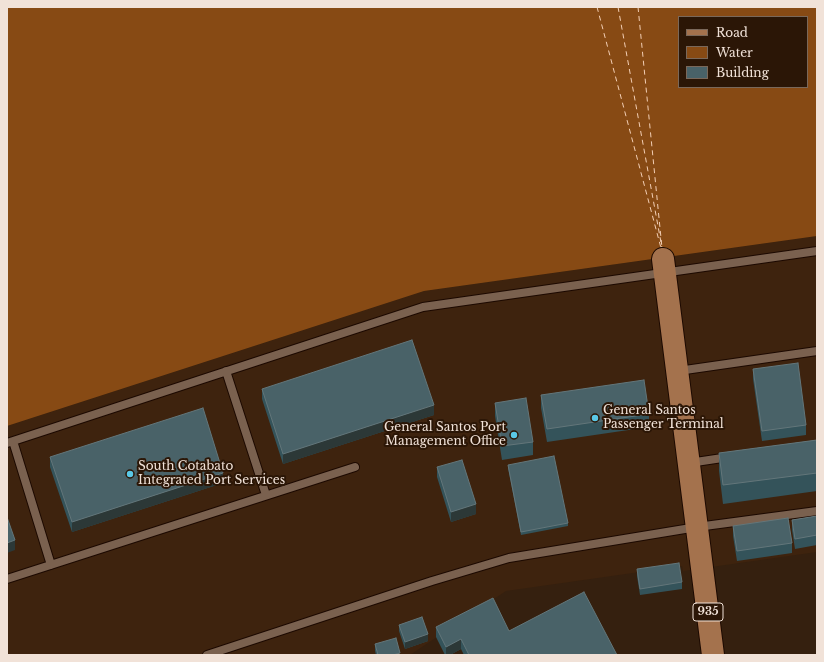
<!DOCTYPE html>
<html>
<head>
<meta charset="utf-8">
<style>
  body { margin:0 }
  #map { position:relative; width:824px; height:662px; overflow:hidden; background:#35200f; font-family:"Libre Baskerville",serif }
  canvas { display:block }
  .frame { position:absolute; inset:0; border:8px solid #f1e2d8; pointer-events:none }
  .legend { position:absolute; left:678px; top:16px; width:130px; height:72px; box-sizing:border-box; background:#2b1606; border:1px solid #7a685a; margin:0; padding:5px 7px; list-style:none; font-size:12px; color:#f1e2d8 }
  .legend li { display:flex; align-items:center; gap:8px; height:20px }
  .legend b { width:20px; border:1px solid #7a685a }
</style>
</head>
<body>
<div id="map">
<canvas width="824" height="662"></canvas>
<div class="frame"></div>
<ul class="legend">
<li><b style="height:5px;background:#a4724d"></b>Road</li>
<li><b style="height:11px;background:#874a14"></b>Water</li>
<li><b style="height:11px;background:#496268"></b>Building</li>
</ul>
</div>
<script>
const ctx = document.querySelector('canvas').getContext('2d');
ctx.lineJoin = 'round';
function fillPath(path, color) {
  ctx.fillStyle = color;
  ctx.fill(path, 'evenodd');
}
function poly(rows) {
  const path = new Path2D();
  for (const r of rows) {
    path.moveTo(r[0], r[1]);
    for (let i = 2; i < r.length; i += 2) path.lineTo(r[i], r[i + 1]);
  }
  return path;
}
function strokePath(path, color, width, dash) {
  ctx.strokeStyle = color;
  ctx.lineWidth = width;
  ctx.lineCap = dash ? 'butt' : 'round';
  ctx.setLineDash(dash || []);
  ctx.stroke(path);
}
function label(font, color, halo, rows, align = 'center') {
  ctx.font = font + ' "Libre Baskerville",serif';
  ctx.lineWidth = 4;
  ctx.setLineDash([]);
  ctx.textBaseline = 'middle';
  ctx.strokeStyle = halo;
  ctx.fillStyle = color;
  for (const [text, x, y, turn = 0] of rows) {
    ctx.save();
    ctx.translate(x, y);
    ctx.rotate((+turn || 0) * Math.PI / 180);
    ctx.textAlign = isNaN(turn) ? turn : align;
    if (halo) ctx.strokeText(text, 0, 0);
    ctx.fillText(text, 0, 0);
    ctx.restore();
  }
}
fillPath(poly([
  [817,236,817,552,683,571,682,566,506,591,410,655,7,655,7,426,424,291]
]), '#3e230e');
fillPath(poly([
  [7,7,817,7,817,236,424,291,7,426],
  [679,17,807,17,807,87,679,87]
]), '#874a14');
strokePath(poly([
  [597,7,661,248],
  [618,7,662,248],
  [638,7,662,248]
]), '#f3cfb5', 1, [5, 4]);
const service = poly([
  [226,371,266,495],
  [678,371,817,351],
  [13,441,51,565],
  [7,443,423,307,817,251],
  [689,463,729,457],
  [7,579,355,467],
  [207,655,432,581,509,558,697,527,817,511]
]);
const primary = poly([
  [663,259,713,655]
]);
strokePath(service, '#1c0900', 10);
strokePath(primary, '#1c0900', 24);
strokePath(service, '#7a614f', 8);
strokePath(primary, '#a4724d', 22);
fillPath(poly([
  [753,369,806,425,806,435,762,441,753,379],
  [262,389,434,415,283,464,262,399],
  [541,395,649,414,649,427,547,442,541,408],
  [495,403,533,442,533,455,502,460,495,416],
  [817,440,817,491,723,504,719,471,719,453],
  [50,457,223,483,72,532,50,467],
  [508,465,568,523,568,526,521,535,508,468],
  [437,467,476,514,451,522,437,477],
  [817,516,817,545,795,549,792,530,792,520],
  [733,526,792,543,792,553,737,561,733,536],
  [637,569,682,582,682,589,640,595,637,576],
  [399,625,428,641,405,649,399,631],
  [436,627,509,631,617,655,464,655,461,649,450,655,445,655,436,637],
  [375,644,400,655,376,655,375,651]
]), '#34535a');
fillPath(poly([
  [434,405,434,415,283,464,283,454],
  [223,473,223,483,72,532,72,522],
  [476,504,476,514,451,522,451,512],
  [15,540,15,550,7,553,7,543],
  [428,634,428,641,405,649,405,642],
  [461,639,461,649,450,655,446,655,446,647]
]), '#2c3837');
const building = poly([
  [412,340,434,405,283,454,262,389,412,340],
  [798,363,806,425,762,431,753,369,798,363],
  [644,380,649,414,547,429,541,395,644,380],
  [526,398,533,442,502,446,495,403,526,398],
  [203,408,223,473,72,522,50,457,203,408],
  [817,440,817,473,723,485,719,453,817,440],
  [554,456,568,523,521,532,508,465,554,456],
  [462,460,476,504,451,512,437,467,462,460],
  [817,516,817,535,795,539,792,520,817,516],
  [7,517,15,540,7,543,7,517],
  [788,518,792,543,737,551,733,526,788,518],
  [679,563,682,582,640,589,637,569,679,563],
  [584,592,617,655,469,655,461,639,446,647,436,627,493,598,509,631,584,592],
  [422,617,428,634,405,642,399,625,422,617],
  [396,638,400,653,393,655,378,655,375,644,396,638]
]);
fillPath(building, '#496268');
strokePath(building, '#63767a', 1);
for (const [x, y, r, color] of [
  [595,418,4,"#5ac8e6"],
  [514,435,4,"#5ac8e6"],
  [130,474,4,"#5ac8e6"]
]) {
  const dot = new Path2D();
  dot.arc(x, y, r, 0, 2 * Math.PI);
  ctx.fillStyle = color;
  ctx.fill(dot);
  strokePath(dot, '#2b1606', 1.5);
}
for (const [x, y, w] of [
  [708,612,30]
]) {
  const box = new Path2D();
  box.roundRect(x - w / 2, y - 9, w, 18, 3);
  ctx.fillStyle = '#2b1606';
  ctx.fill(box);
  strokePath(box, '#f1e2d8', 1);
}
label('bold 11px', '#f1e2d8', null, [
  ["935",708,612]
]);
label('12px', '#f1e2d8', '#2b1606', [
  ["General Santos",603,411],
  ["Passenger Terminal",603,425],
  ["General Santos Port",506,428,"right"],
  ["Management Office",506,442,"right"],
  ["South Cotabato",138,467],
  ["Integrated Port Services",138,481]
], 'left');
</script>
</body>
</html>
